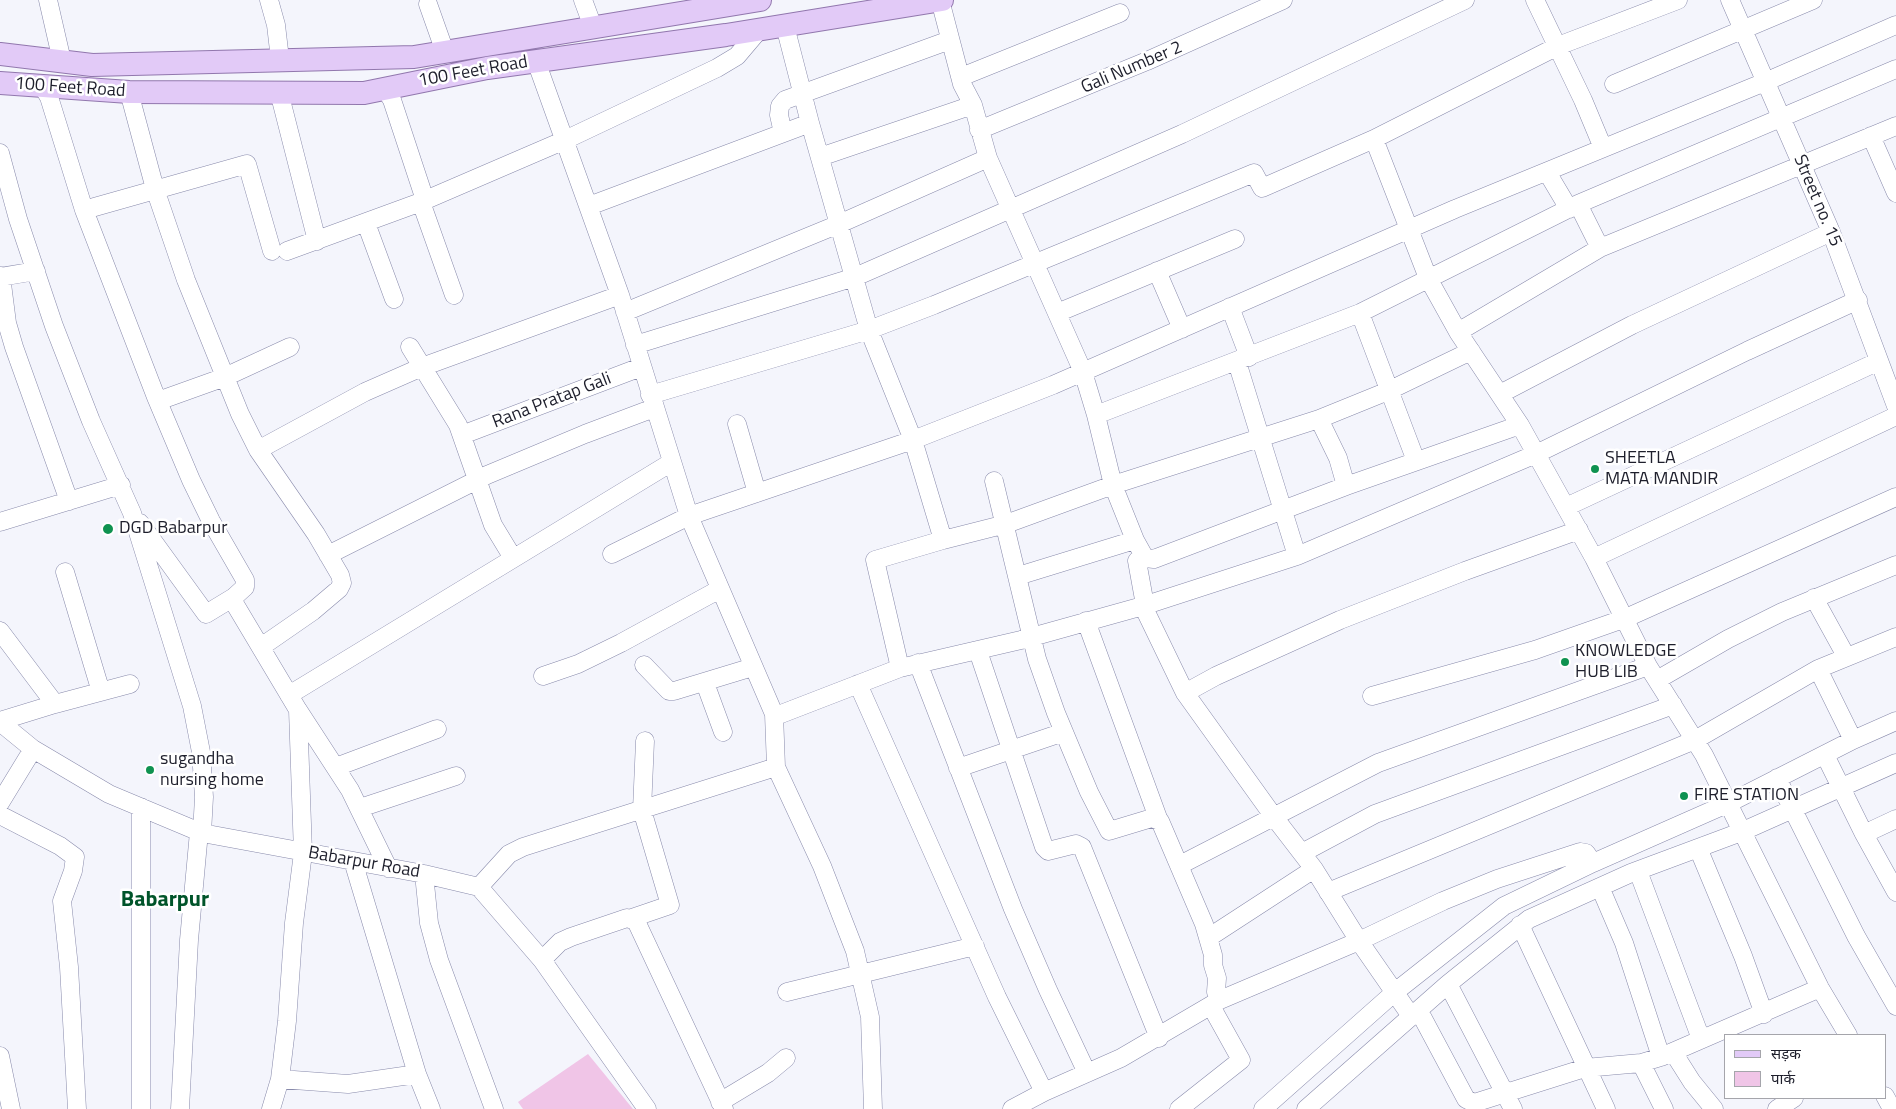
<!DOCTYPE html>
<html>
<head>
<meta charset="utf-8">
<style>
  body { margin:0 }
  #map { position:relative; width:1896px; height:1109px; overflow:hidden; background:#f4f5fc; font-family:"Titillium Web","Noto Sans Devanagari",sans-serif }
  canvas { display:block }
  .legend { position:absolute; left:1724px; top:1034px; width:162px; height:65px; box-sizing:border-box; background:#fff; border:1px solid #a5a5ab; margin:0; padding:6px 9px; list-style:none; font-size:15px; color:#1e1f2c }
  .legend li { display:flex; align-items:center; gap:10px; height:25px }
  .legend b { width:25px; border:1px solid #a5a5ab }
</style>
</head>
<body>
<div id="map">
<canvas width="1896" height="1109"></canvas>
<ul class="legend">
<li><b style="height:6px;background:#e2caf7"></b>सड़क</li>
<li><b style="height:14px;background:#f0c5e7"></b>पार्क</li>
</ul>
</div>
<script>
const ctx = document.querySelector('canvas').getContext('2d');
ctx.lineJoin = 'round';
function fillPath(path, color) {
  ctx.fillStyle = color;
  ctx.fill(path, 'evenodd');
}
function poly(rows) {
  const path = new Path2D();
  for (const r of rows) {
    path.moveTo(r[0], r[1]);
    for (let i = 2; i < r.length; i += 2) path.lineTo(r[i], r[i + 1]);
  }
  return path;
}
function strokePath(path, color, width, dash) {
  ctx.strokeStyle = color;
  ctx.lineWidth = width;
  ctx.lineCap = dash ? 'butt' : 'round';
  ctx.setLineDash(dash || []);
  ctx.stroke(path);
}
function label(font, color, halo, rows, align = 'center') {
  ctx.font = font + ' "Titillium Web",sans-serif';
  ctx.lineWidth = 5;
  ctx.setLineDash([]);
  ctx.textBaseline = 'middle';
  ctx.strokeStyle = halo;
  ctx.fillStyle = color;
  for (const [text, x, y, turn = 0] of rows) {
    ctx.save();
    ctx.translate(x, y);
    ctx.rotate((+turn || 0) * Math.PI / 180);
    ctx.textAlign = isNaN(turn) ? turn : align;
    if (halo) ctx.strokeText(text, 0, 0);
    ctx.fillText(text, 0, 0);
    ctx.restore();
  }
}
fillPath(poly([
  [588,1054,633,1109,523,1109,518,1102]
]), '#f0c5e7');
const minor = poly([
  [48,0,62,61],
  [269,0,276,25,280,59],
  [583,0,593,27],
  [940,0,962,84,973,105,988,158,1083,372,1096,415,1113,485,1135,540,1145,558],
  [1535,0,1583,100,1603,148],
  [1730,0,1831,232,1896,406],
  [428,4,445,52],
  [536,61,620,295,689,516,774,714,776,767,822,866,855,951,870,1017,873,1109],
  [961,77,1120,13],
  [1614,84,1813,0],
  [43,87,49,97,84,210,156,397,191,480,211,521,245,580,245,587,234,597,233,601,298,710,350,790,388,868],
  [385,89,392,100,425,200],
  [129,92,155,189,186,280,240,414,258,450,316,534,340,575,342,583,339,589,313,611,261,647],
  [279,92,317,241],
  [810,123,869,330,913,440,943,540],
  [979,130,1147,61,1283,0],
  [783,133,779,115,780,106,785,100,950,40],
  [1871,136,1896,193],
  [1374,139,1428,278,1458,332,1520,425,1594,558,1648,666,1704,755,1820,988,1848,1035],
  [0,153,18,219,54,326,91,421,132,513,192,706,201,752,204,797,202,833],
  [820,157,973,105],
  [1547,172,1569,209],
  [421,202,454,295],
  [1578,204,1600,248],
  [589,206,810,123,785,26],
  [84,210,247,164,272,251],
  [366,223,394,299],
  [287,251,421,202,565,140,717,68,737,56,759,30],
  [1157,271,1182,329],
  [1,276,7,323,14,347,69,501],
  [0,277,36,271],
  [1230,307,1249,357],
  [625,312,839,224,988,158],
  [1057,313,1235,239],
  [1360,313,1416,461],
  [1458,332,1600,248,1896,126],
  [635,345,855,277,1182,134,1465,0],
  [410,347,458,425,493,525,513,558],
  [1237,362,1297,556],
  [1500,394,1632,325,1831,232],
  [650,395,869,330,934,305,1254,173,1262,188,1374,139,1558,46,1678,0],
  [158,401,225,377,290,347],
  [1096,415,1360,313,1578,204,1896,69],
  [1319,419,1338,458,1346,486],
  [737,424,757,493],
  [462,435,641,367],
  [258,450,365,392,422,367,620,295],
  [994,481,1037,659,1056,713,1089,792,1109,831,1152,818,1160,821,1204,924,1213,955,1213,965,1217,978,1216,992,1220,1000],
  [1566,507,1879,361],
  [0,522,121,485],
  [140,523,206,614,234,597],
  [612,554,689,516,913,440,1053,385,1455,209,1765,82,1896,25],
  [328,555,487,475,585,434,654,408],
  [1594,558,1896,416],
  [65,572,101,692],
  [1018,576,1135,540],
  [1814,598,1846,656],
  [1145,605,1137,561,1145,558,1154,559,1346,486,1520,425],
  [1143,606,1185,693,1274,817,1314,869,1359,941,1411,1016],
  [1086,621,1158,818],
  [0,631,55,704,0,721],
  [978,651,1044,847,1048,851,1076,844,1082,847,1159,1038],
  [918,663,1013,909,1048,990,1087,1073],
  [644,665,669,691,674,691,753,667],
  [900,668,875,560,943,540,1006,524,1113,485,1319,419,1388,391,1471,351],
  [1818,669,1853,740],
  [543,676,578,664,621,643,720,589],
  [1657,680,1728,639,1782,612,1896,565],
  [705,683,723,732],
  [858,684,997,997,1044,1092],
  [1185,693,1216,676,1340,620,1465,571,1579,530],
  [289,695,672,462],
  [1372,696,1535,650,1626,618,1896,497],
  [55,704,130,684],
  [774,714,781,714,900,668,1021,640,1143,606,1297,556,1536,454,1747,351,1858,300],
  [0,722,33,749,109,794,202,833,424,874,479,887,542,960,647,1109],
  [1825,755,1864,834,1896,892],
  [336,767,437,729],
  [958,768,1064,732],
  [1777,778,1856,936,1896,1006],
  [0,803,33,749],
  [141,807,141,1109],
  [360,808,456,776],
  [0,815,60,846,75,857,73,871,62,901,69,967,77,1109],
  [1864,834,1896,819],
  [1698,848,1743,956,1764,1014],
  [1302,853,1375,814,1673,705],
  [353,861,417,1074,431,1109],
  [1180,865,1378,763,1648,666],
  [1638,871,1701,1039],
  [424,874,429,923,439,960,494,1109],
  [479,887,509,854,523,847,776,767],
  [1600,887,1624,943,1661,1057],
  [1328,892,1695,740,1818,669,1896,637],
  [632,918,670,905,642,810,645,741],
  [1520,925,1606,1109],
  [1208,938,1314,869],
  [542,960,560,942,571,937,627,918,636,921,724,1109],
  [1448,984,1513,1109],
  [787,992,975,946],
  [1419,1011,1466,1099,1474,1103,1585,1068,1641,1063,1661,1057,1820,988],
  [1673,1052,1692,1082,1714,1109],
  [0,1056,11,1109],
  [1641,1063,1664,1109],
  [280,1079,348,1084,417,1074],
  [1885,1096,1892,1109],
  [720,1102,768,1073,786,1058],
  [180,1109,189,940,199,832],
  [271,1109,280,1079,287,1021,294,923,303,853,298,710],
  [1012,1109,1044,1092,1121,1058,1220,1000,1359,941,1443,901,1497,879,1580,852,1586,853,1593,863],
  [1179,1109,1241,1060,1211,1006],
  [1263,1109,1395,992,1504,906,1593,863,1729,803,1853,740,1896,721],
  [1306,1109,1448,984,1529,919,1631,873,1741,832,1896,763],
  [1777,1109,1794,1098]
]);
const major = poly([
  [0,54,92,65,414,57,760,0],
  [0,83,129,92,364,93,487,68,726,35,942,0]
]);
strokePath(minor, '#888aab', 19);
strokePath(major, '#9177ad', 24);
strokePath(minor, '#fff', 18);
strokePath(major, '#e2caf7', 22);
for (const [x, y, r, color] of [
  [1595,469,5,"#0f9250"],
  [108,529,6,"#0f9250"],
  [1565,662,5,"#0f9250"],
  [150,770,5,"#0f9250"],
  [1684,796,5,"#0f9250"]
]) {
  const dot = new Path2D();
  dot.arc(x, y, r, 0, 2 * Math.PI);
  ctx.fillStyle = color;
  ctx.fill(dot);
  strokePath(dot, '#fff', 2);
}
label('18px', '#1e1f2c', '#fff', [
  ["Gali Number 2",1132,68,-23],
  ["100 Feet Road",473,72,-10],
  ["100 Feet Road",70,88,4],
  ["Street no. 15",1817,201,67],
  ["Rana Pratap Gali",552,401,-21],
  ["Babarpur Road",364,863,10]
]);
label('18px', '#1e1f2c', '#fff', [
  ["SHEETLA",1605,459],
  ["MATA MANDIR",1605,480],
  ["DGD Babarpur",119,529],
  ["KNOWLEDGE",1575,652],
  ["HUB LIB",1575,673],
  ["sugandha",160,760],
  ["nursing home",160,781],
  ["FIRE STATION",1694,796]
], 'left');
label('bold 22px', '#00542a', '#fff', [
  ["Babarpur",165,901]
]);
</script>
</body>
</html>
